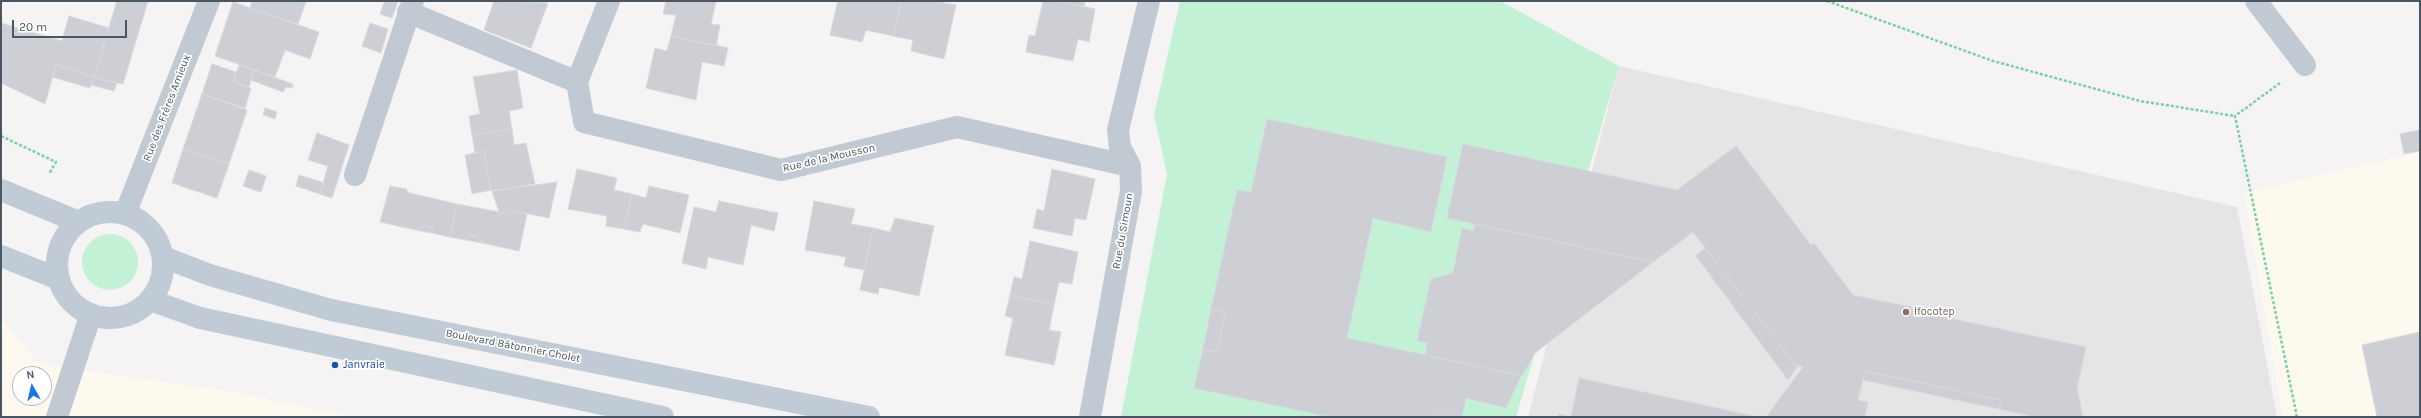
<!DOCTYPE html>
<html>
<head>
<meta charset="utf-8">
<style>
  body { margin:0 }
  #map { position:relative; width:2421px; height:418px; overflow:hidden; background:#f5f3f3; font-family:Karla,sans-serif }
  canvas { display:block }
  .frame { position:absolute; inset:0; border:2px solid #4a5661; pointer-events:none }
  .north { position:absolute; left:12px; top:366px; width:40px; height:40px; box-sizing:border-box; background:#fff; border:1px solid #b7bbc0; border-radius:50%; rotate:352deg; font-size:11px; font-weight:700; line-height:16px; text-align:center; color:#4a5661 }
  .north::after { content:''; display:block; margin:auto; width:14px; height:18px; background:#1a73e8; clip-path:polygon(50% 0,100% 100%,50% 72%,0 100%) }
  .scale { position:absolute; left:12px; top:20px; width:115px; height:18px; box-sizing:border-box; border:2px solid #4a5661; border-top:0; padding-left:5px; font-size:12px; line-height:14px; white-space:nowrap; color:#4a5661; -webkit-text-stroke:3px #fff; paint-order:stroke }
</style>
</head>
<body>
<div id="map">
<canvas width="2421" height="418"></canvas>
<div class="frame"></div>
<div class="north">N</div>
<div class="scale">20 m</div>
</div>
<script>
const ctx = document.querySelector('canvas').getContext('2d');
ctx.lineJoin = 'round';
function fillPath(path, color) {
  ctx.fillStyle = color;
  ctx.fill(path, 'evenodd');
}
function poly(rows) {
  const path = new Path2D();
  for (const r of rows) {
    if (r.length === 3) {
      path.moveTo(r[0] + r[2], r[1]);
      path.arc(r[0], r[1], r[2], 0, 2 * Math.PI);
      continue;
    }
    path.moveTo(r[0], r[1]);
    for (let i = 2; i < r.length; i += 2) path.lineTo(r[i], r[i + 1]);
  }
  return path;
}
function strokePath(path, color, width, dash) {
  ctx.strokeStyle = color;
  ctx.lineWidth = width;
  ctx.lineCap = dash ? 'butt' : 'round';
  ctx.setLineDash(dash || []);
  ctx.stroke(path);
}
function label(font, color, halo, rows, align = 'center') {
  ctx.font = font + ' Karla,sans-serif';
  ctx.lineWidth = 3.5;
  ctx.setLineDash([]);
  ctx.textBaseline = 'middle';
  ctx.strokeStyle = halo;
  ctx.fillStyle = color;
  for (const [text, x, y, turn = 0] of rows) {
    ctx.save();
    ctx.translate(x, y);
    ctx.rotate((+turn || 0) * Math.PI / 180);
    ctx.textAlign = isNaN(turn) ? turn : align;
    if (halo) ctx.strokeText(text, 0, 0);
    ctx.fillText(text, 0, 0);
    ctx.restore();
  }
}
fillPath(poly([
  [2420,152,2420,417,2283,417,2244,193],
  [1,318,38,364,228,391,351,417,1,417],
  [20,374,44,374,44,398,20,398]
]), '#fdf9ef');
fillPath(poly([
  [1619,66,2237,207,2277,417,1528,417]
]), '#e6e4e5');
fillPath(poly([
  [1180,1,1500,1,1619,66,1516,417,1121,417,1167,174,1154,115],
  [110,262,28]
]), '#c3f1d5');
const building = poly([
  [117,1,148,1,123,84,94,77,117,1],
  [252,1,306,1,298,24,250,8,252,1],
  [385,1,398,1,392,18,380,14,385,1],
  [494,1,548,3,531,48,484,30,494,1],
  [666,1,716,1,711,24,720,25,716,46,671,36,676,15,663,14,666,1],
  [838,1,901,1,893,36,866,30,862,42,830,35,838,1],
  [901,1,933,1,956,5,944,59,911,51,913,40,893,36,901,1],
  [1043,1,1059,1,1095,9,1089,42,1078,39,1073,61,1026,52,1029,35,1035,36,1043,1],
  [1059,1,1085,1,1084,7,1059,1],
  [233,2,319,32,310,59,285,50,275,77,215,56,233,2],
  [69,16,109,28,94,77,56,65,45,104,1,83,1,23,62,41,69,16],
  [370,23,388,29,381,53,362,46,370,23],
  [671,36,728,48,724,66,702,62,696,100,646,88,655,48,667,51,671,36],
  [212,64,236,72,233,82,251,88,245,108,202,94,212,64],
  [56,65,94,77,90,88,52,77,56,65],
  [239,65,254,70,249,87,233,82,239,65],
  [254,70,293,84,292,88,286,87,283,92,251,80,254,70],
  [517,70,523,108,509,111,512,129,472,135,469,116,480,114,473,77,517,70],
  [94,77,117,83,114,91,91,85,94,77],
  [202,94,247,110,229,164,183,149,202,94],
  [265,108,277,112,275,119,263,115,265,108],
  [1267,119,1447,157,1431,232,1373,218,1347,338,1521,376,1506,408,1466,398,1462,416,1330,417,1194,388,1203,349,1217,352,1225,313,1211,309,1237,190,1251,192,1267,119],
  [512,129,514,145,526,143,535,184,491,191,484,151,475,153,472,135,512,129],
  [2420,130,2420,151,2404,154,2400,134,2420,130],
  [317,133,349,145,332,198,320,194,328,166,308,160,317,133],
  [1463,144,1677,190,1736,146,1811,245,1814,243,1853,295,1911,307,1911,310,2086,347,2077,388,2083,417,2035,417,1999,409,2001,400,1865,371,1858,400,1868,402,1865,417,1766,417,1803,367,1795,365,1693,232,1653,262,1447,218,1463,144],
  [183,149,229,164,217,198,172,183,183,149],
  [484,151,491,190,472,194,465,155,484,151],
  [577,169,617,178,614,190,632,194,624,229,606,226,607,216,568,209,577,169],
  [1052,169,1095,179,1086,220,1075,218,1072,236,1033,228,1037,209,1044,211,1052,169],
  [249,170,266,176,261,192,243,186,249,170],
  [299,175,324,183,320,194,296,186,299,175],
  [557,182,549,218,509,210,504,213,499,212,492,191,557,182],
  [390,186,406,189,409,193,457,204,450,237,432,233,433,228,422,226,416,230,380,222,390,186],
  [649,186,689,195,680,233,643,224,640,232,624,229,632,194,646,198,649,186],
  [719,201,778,213,774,231,751,225,743,265,708,257,706,269,682,263,694,207,716,212,719,201],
  [814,201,855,209,851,224,873,228,864,270,844,266,846,257,805,250,814,201],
  [457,204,504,213,509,210,527,214,519,251,482,243,478,237,467,235,466,240,450,237,457,204],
  [895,218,934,226,919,296,879,287,878,294,860,290,873,228,890,232,895,218],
  [1475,224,1567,244,1653,262,1535,353,1522,376,1425,355,1427,343,1417,341,1431,279,1453,273,1462,228,1473,231,1475,224],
  [422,226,433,228,432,233,416,230,422,226],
  [467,235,478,237,482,243,466,240,467,235],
  [1030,241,1078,252,1072,284,1059,282,1054,305,1010,295,1014,277,1022,279,1030,241],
  [1705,248,1795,365,1798,366,1788,380,1696,256,1705,248],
  [1010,295,1054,305,1049,330,1061,332,1054,365,1005,355,1013,318,1005,316,1010,295],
  [1211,309,1225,313,1217,352,1203,349,1211,309],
  [2420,332,2420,417,2377,417,2362,345,2420,332],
  [1865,371,2001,400,1999,409,1863,380,1865,371],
  [1579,378,1758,417,1558,417,1559,414,1571,417,1579,378]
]);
fillPath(building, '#cdcfd5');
strokePath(building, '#d7d9de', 1);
strokePath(poly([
  [1827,1,1993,61,2140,101,2235,116],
  [2280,83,2235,116,2297,417],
  [1,136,56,162,49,174]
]), '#7ad0a6', 2.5, [3, 2]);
strokePath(poly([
  [609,1,577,82,584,122,781,170,957,127,1130,166],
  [2256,1,2305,65],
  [408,12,577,82],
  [355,175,413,1],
  [125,214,209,1],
  [57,417,91,314],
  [1090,417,1131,191,1130,166,1120,147,1118,130,1149,1]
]), '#c1cad2', 22);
strokePath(poly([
  [1,190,79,222],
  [110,265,53],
  [1,256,59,279],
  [163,257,210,275,331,310,869,417],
  [150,300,200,318,663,417]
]), '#c1cbd6', 22);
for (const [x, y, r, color] of [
  [1906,312,4,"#8d6e63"],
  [335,365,4,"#1a4fb4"]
]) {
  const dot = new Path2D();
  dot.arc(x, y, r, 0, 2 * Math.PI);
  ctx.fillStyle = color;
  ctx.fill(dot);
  strokePath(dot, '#fff', 1.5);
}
label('11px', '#4a5661', '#fff', [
  ["Rue des Frères Amieux",167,108,-69],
  ["Rue de la Mousson",829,158,-13],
  ["Rue du Simoun",1123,231,-80],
  ["Boulevard Bâtonnier Cholet",513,346,11]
]);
label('11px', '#785e54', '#fff', [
  ["Ifocotep",1914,312]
], 'left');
label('11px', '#164399', '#fff', [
  ["Janvraie",343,365]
], 'left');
</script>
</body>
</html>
